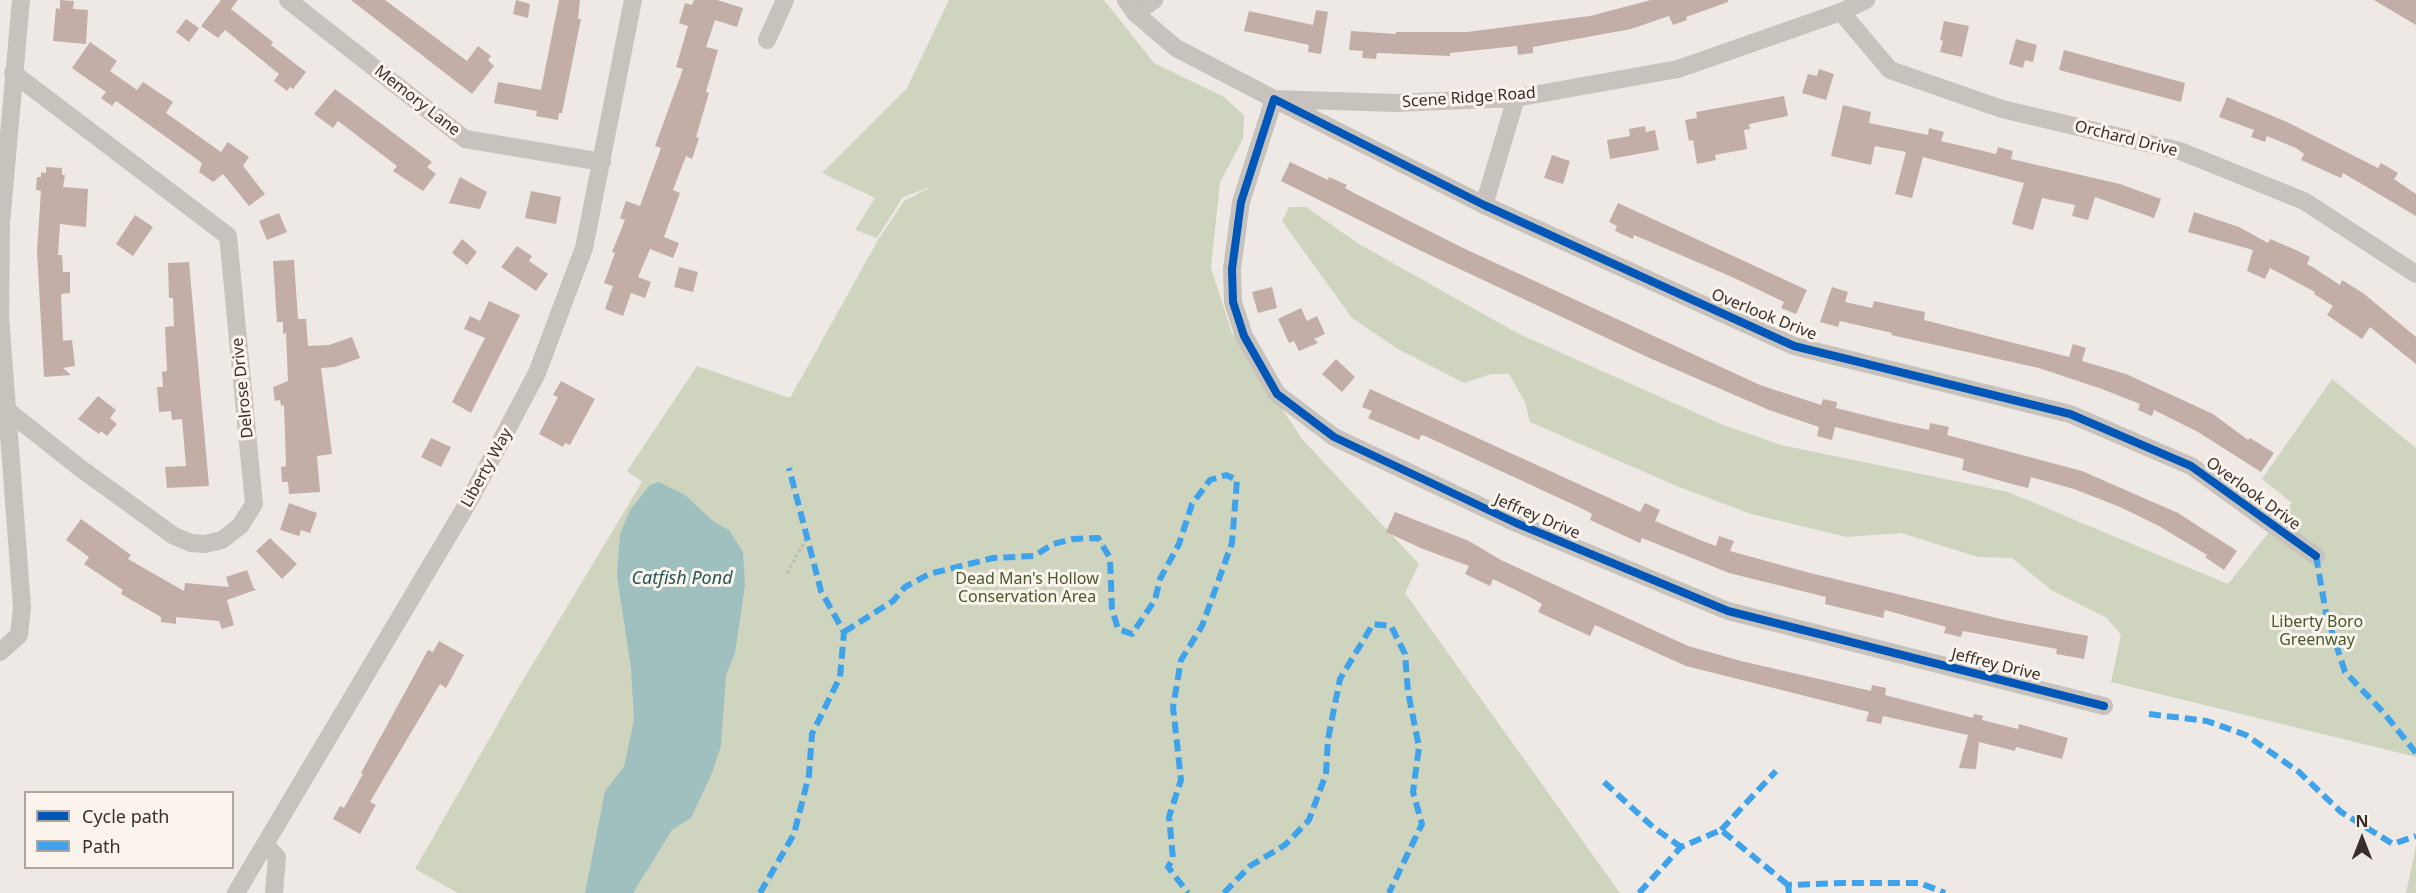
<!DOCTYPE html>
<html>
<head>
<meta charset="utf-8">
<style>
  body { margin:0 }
  #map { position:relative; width:2416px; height:893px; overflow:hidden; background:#eee9e4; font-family:"Noto Sans",sans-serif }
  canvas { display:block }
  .legend { position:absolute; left:24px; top:791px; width:210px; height:78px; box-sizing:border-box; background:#faf4ec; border:2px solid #ada59e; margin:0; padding:8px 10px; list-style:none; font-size:18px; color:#392f2a }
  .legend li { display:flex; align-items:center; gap:12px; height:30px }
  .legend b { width:30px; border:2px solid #ada59e }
  .north { position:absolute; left:2332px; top:809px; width:60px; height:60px; -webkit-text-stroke:4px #faf4ec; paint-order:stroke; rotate:0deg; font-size:16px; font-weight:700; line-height:24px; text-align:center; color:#392f2a }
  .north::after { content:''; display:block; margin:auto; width:21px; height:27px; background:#392f2a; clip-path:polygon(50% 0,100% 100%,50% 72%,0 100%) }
</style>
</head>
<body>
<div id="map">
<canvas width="2416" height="893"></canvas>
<ul class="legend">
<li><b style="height:8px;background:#0057b8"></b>Cycle path</li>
<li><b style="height:8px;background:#3fa3eb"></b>Path</li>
</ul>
<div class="north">N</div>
</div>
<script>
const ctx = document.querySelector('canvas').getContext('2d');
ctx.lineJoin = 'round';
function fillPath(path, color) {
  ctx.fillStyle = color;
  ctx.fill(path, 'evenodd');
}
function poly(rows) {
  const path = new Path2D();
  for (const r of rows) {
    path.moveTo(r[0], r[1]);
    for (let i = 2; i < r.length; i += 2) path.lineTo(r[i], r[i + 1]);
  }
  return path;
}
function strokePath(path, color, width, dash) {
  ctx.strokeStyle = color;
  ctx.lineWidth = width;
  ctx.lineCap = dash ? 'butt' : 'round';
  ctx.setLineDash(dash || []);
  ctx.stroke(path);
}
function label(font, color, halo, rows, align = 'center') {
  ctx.font = font + ' "Noto Sans",sans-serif';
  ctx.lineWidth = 6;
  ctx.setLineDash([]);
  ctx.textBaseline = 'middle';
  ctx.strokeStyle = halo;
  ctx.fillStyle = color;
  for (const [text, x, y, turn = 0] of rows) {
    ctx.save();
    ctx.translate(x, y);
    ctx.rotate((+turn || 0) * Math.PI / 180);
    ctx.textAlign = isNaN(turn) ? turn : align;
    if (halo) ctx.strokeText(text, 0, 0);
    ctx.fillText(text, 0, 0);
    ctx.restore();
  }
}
fillPath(poly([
  [949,0,1104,0,1154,63,1224,97,1244,115,1243,139,1220,182,1211,268,1232,333,1302,439,1419,564,1405,593,1620,893,458,893,415,869,520,685,642,482,627,471,697,366,790,398,878,240,904,201,933,186,903,197,877,238,855,230,875,198,822,173,907,88],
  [1289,207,1306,207,1359,244,1517,333,1721,424,1781,445,2008,492,2228,584,2292,503,2262,479,2332,379,2416,448,2416,757,2111,682,2121,635,2107,618,2051,590,2012,558,1978,557,1901,533,1847,537,1751,514,1674,485,1530,422,1525,402,1509,374,1491,374,1464,383,1398,349,1352,318,1282,221],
  [2416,846,2416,893,2406,893]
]), '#cfd4be');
fillPath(poly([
  [659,482,685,495,714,522,729,530,743,552,745,585,735,653,726,675,721,746,712,773,691,818,672,830,633,893,585,893,605,791,624,767,634,720,631,668,617,576,620,534,630,510,650,485]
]), '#a0c0c0');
fillPath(poly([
  [60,0,74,1,73,9,88,10,86,44,53,41,56,8,60,9],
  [221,0,238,0,231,9,273,42,271,45,306,72,293,89,290,87,287,91,274,81,279,74,225,30,218,38,201,26],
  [351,0,385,0,467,61,478,46,491,56,488,60,494,66,472,94],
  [516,0,530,4,528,18,513,14],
  [559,0,580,0,578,19,581,19,562,113,559,113,558,120,536,116,537,111,494,103,498,82,541,90],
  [694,0,717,0,743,8,737,27,715,20,706,47,718,50,706,92,709,93,696,137,699,138,692,159,686,156,673,190,680,193,664,237,679,243,673,258,650,249,638,277,651,282,645,298,631,293,623,316,605,309,613,286,604,283,615,253,612,252,625,220,620,218,626,201,640,206,661,148,655,146,683,69,676,67,688,26,679,23,685,3,692,5],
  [1651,0,1728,0,1728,2,1686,17,1687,20,1673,25,1669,16,1631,29,1533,47,1533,53,1518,55,1517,46,1450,53,1450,56,1377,53,1376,59,1362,58,1363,51,1349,50,1351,31,1396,34,1396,32,1467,32,1590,16],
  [2374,0,2416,0,2416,25],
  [1316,10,1328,12,1321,54,1308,52,1309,45,1244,31,1249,11,1313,25],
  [186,19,199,28,189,42,176,32],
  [1944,21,1969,26,1962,57,1940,52,1943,41,1940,40],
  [2016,39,2037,45,2033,62,2025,60,2023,68,2009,64],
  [90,42,117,61,110,71,137,90,143,82,173,102,166,113,221,152,228,142,249,157,243,166,265,194,249,206,223,174,213,182,199,172,202,163,116,101,112,106,101,98,106,92,72,68],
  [2064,50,2185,83,2181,102,2059,70],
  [1819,69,1834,74,1826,100,1802,93,1808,74,1817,76],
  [335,89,432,162,427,167,436,174,423,191,393,171,397,166,338,121,333,128,314,114],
  [1784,96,1788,116,1749,124,1750,129,1744,130,1747,149,1715,155,1716,160,1697,164,1693,140,1689,141,1685,120,1697,118,1696,112],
  [2227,97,2287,122,2378,168,2381,163,2398,173,2394,179,2416,194,2416,216,2343,173,2341,178,2301,160,2304,154,2296,148,2267,136,2265,142,2251,137,2254,130,2219,117],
  [1843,105,1871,112,1869,123,1928,135,1929,128,1944,132,1941,141,1996,154,1998,147,2013,151,2011,159,2120,184,2161,199,2154,218,2095,197,2088,220,2072,216,2075,205,2042,198,2033,230,2012,224,2024,183,1923,157,1912,198,1895,194,1906,152,1875,146,1871,165,1831,156],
  [1645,126,1646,132,1655,130,1659,150,1610,159,1607,140,1630,136,1629,129],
  [1552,155,1570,161,1563,184,1544,178],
  [1290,162,1328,180,1329,177,1347,185,1345,188,1356,194,1463,248,1760,385,1821,405,1823,399,1837,402,1836,408,1896,423,1929,430,1930,423,1949,427,1947,435,2082,471,2178,513,2237,551,2224,570,2205,557,2207,555,2159,526,2120,507,2074,489,2031,477,2028,488,2012,484,1962,470,1964,459,1835,427,1832,440,1817,436,1819,427,1769,410,1645,356,1417,249,1281,181],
  [46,167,62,168,62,175,65,175,63,187,88,189,86,227,60,224,58,255,62,255,63,272,70,272,70,293,61,294,63,341,72,340,75,366,63,368,71,375,44,377,37,251,41,191,36,190,37,177,41,177,41,172,46,173],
  [460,177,487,192,480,209,449,203],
  [531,191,561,197,556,224,525,218],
  [1618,203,1807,290,1796,314,1781,308,1784,302,1732,277,1634,235,1633,239,1615,231,1617,226,1609,222],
  [2194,212,2239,227,2268,243,2270,239,2296,250,2310,257,2307,264,2314,268,2340,285,2342,280,2363,293,2416,337,2416,364,2370,327,2362,339,2327,315,2333,306,2314,294,2315,292,2270,268,2265,279,2247,271,2253,250,2188,232],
  [279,213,287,232,267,240,259,221],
  [135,215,153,227,133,256,116,244],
  [462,239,477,252,467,265,452,253],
  [517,246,532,256,529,261,548,274,536,291,501,267],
  [294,260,298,319,306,319,308,346,329,345,352,337,360,358,335,367,321,368,332,454,317,456,320,492,289,494,288,482,282,482,281,467,286,466,286,463,284,405,281,406,280,400,275,401,273,387,288,381,286,333,283,334,283,322,277,322,273,261],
  [189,262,209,486,167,488,165,467,186,466,182,419,172,420,171,411,159,412,157,387,163,387,162,372,167,371,165,327,174,326,173,298,169,298,168,263],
  [679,267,698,272,693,292,674,287],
  [1272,287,1277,308,1258,313,1252,292],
  [1832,287,1848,292,1845,302,1872,308,1874,301,1925,312,1924,320,2069,357,2073,344,2086,348,2082,361,2126,374,2213,414,2248,440,2250,438,2274,453,2261,472,2198,432,2154,410,2152,416,2138,410,2140,404,2102,389,2039,368,1891,335,1892,333,1840,321,1838,327,1820,322],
  [489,301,520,315,471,413,452,402,485,338,464,329,470,316,480,321],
  [1301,308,1307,321,1317,316,1325,334,1314,339,1318,343,1299,351,1294,341,1289,343,1278,319],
  [1336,359,1355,377,1342,392,1322,374],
  [561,381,595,399,570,445,565,443,563,447,539,434,558,397,553,395],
  [1370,389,1640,512,1645,503,1660,510,1655,521,1700,540,1716,546,1719,536,1734,541,1730,551,1810,573,2005,620,2088,636,2084,659,2056,654,2057,649,1963,631,1961,637,1944,633,1946,627,1885,610,1883,618,1825,604,1826,597,1729,573,1642,538,1640,543,1590,520,1592,514,1583,509,1425,436,1421,435,1419,440,1368,418,1372,411,1362,407],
  [98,396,116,410,110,418,117,424,107,436,101,431,99,434,78,419],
  [431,438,451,447,441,467,421,457],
  [289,503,317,513,310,533,301,530,299,536,280,530],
  [1395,512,1469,541,1501,560,1688,646,1741,661,1871,691,1872,685,1886,688,1885,695,1973,718,1974,714,1983,716,1982,720,2018,729,2019,724,2068,738,2062,759,2016,747,2015,751,1979,742,1976,769,1959,768,1968,735,1883,716,1881,724,1866,721,1869,712,1686,666,1595,625,1590,636,1538,612,1542,604,1528,596,1493,579,1490,586,1465,574,1469,566,1423,549,1386,532],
  [81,519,131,555,128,559,184,591,185,583,229,587,226,577,247,570,254,589,258,589,227,600,234,625,222,629,219,621,176,617,176,624,161,622,161,617,121,594,123,590,84,564,89,557,66,540],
  [270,538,297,564,282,579,256,551],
  [439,641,464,655,446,688,440,684,384,778,370,802,376,805,360,834,333,819,340,806,344,808,363,774,361,773,428,650,433,652]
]), '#c2aea6');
strokePath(poly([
  [787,573,808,536]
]), '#c1bab5', 3, [3, 3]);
strokePath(poly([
  [288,0,465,139,602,162],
  [1126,0,1135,13,1176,48,1274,99,1395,103,1516,98,1678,69,1841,12,1866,0],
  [1841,12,1890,70,2002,109,2180,151,2304,201,2416,274],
  [1135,13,1154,0],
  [767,40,785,0],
  [1484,205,1516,98],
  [8,411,80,468,174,536,191,543,205,544,222,540,240,526,254,504,228,236,13,73],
  [0,652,19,635,22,607,0,316,1,223,21,0],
  [2104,706,1728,611,1516,523,1334,437,1277,394,1244,336,1233,302,1232,269,1241,202,1274,99,1484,205,1794,346,2070,414,2191,466,2316,556],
  [265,845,277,857,274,893],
  [236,893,469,501,537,373,584,248,633,0]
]), '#c8c2bc', 18);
strokePath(poly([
  [2316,556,2326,613,2345,672,2384,713,2416,753],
  [844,632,893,601,905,587,929,574,993,558,1034,556,1053,544,1073,539,1098,538,1110,558,1112,609,1118,629,1132,634,1155,600,1160,579,1179,544,1192,504,1210,480,1226,475,1237,480,1232,543,1202,626,1181,660,1173,707,1181,780,1169,817,1173,859,1168,867,1188,893],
  [2149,714,2207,721,2246,735,2299,772,2341,812,2393,844,2416,836],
  [1604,782,1653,827,1681,847],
  [1721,830,1776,771],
  [760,893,794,834,809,775,812,734,840,677,844,632,821,591,789,468],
  [1224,893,1250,866,1285,845,1309,820,1326,774,1328,739,1340,679,1373,624,1391,626,1405,654,1408,692,1419,747,1413,792,1422,824,1389,893],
  [1639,893,1681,847,1721,830,1788,885],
  [1789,893,1788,885,1844,883,1920,883,1945,893]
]), '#3fa3eb', 6, [12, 6]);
strokePath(poly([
  [2104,706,1728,611,1516,523,1334,437,1277,394,1244,336,1233,302,1232,269,1241,202,1274,99,1484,205,1794,346,2070,414,2191,466,2316,556]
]), '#0057b8', 8);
label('16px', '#392f2a', '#faf4ec', [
  ["Scene Ridge Road",1469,98,-4],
  ["Memory Lane",417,101,38],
  ["Orchard Drive",2126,139,14],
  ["Overlook Drive",1764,315,22],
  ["Delrose Drive",243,388,-96],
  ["Liberty Way",487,468,-61],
  ["Overlook Drive",2253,494,36],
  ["Jeffrey Drive",1537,517,23],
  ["Jeffrey Drive",1996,665,14]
]);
label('16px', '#48582d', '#faf4ec', [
  ["Dead Man's Hollow",1027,579],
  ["Conservation Area",1027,597],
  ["Liberty Boro",2317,622],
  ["Greenway",2317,640]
]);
label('italic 18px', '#1f575c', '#faf4ec', [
  ["Catfish Pond",682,579]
]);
</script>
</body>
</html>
